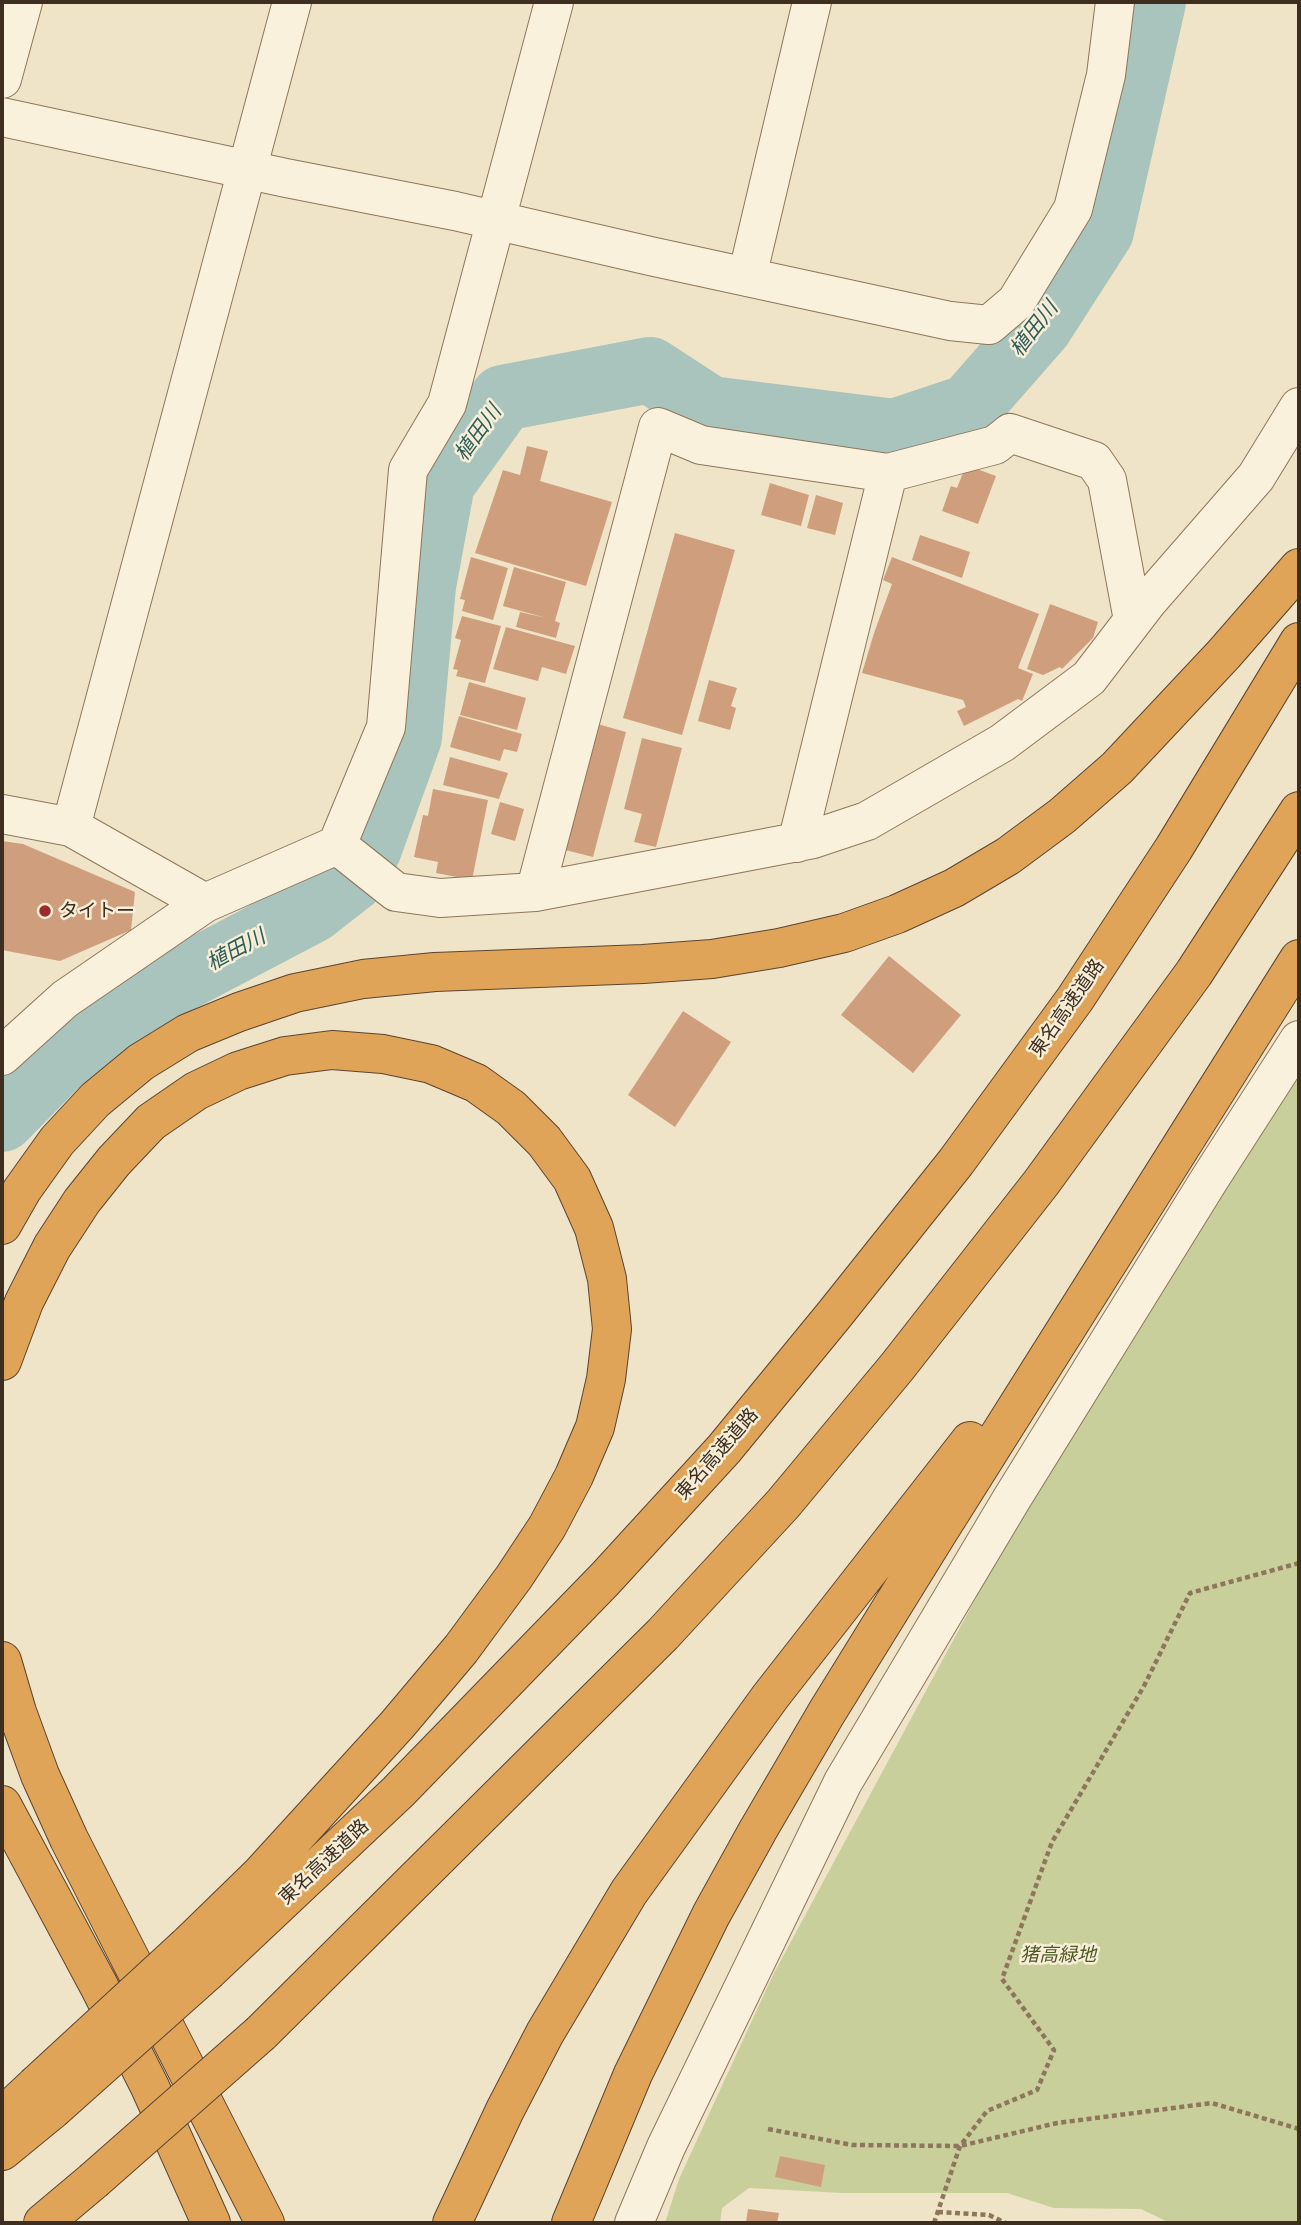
<!DOCTYPE html>
<html>
<head>
<meta charset="utf-8">
<style>
  body { margin:0 }
  #map { position:relative; width:1301px; height:2225px; overflow:hidden; background:#f0e4c8; font-family:"Crimson Pro",serif }
  canvas { display:block }
  .frame { position:absolute; inset:0; border:4px solid #3d2e20; pointer-events:none }
</style>
</head>
<body>
<div id="map">
<canvas width="1301" height="2225"></canvas>
<div class="frame"></div>
</div>
<script>
const ctx = document.querySelector('canvas').getContext('2d');
ctx.lineJoin = 'round';
function fillPath(path, color) {
  ctx.fillStyle = color;
  ctx.fill(path, 'evenodd');
}
function poly(rows) {
  const path = new Path2D();
  for (const r of rows) {
    path.moveTo(r[0], r[1]);
    for (let i = 2; i < r.length; i += 2) path.lineTo(r[i], r[i + 1]);
  }
  return path;
}
function strokePath(path, color, width, dash) {
  ctx.strokeStyle = color;
  ctx.lineWidth = width;
  ctx.lineCap = dash ? 'butt' : 'round';
  ctx.setLineDash(dash || []);
  ctx.stroke(path);
}
function label(font, color, halo, rows, align = 'center') {
  ctx.font = font + ' "Crimson Pro","Noto Sans JP",serif';
  ctx.lineWidth = 5;
  ctx.setLineDash([]);
  ctx.textBaseline = 'middle';
  ctx.strokeStyle = halo;
  ctx.fillStyle = color;
  for (const [text, x, y, turn = 0] of rows) {
    ctx.save();
    ctx.translate(x, y);
    ctx.rotate((+turn || 0) * Math.PI / 180);
    ctx.textAlign = isNaN(turn) ? turn : align;
    if (halo) ctx.strokeText(text, 0, 0);
    ctx.fillText(text, 0, 0);
    ctx.restore();
  }
}
fillPath(poly([
  [1299,1064,1299,2223,1170,2223,1141,2209,1054,2208,1007,2193,842,2193,749,2188,722,2208,720,2223,665,2223,679,2179,773,1975,1041,1477]
]), '#c9cf9b');
strokePath(poly([
  [2,1119,57,1063,137,1002,312,910,353,878,369,848,409,737,423,586,442,483,503,398,650,370,710,409,894,432,969,407,1040,326,1101,231,1153,2]
]), '#a9c4bc', 66);
fillPath(poly([
  [527,446,548,451,540,481,612,502,586,586,475,553,503,470,520,475],
  [966,465,996,476,978,524,942,511,951,486,957,488],
  [770,483,809,495,801,526,761,515],
  [816,495,843,503,835,535,807,528],
  [675,533,735,550,682,735,623,718],
  [920,535,970,552,962,578,912,560],
  [471,557,508,568,493,620,462,611,465,600,460,599],
  [892,557,1039,614,1018,668,1033,674,1022,701,1018,699,964,726,957,711,966,707,963,700,862,673,874,633,892,584,883,580],
  [514,567,566,582,555,621,560,623,556,638,516,627,520,612,546,618,503,606],
  [1050,604,1098,622,1093,638,1062,669,1060,667,1043,675,1027,669],
  [462,616,501,626,485,683,456,676,458,670,453,669,461,640,455,638],
  [506,627,575,646,566,674,542,667,538,681,493,669],
  [709,680,737,688,731,706,736,708,730,730,698,721],
  [469,682,526,698,517,730,460,715],
  [459,716,522,734,517,752,504,749,500,761,450,747],
  [594,723,626,732,593,857,561,849],
  [642,738,682,748,656,847,634,842,642,814,624,809],
  [450,757,508,773,499,799,443,785],
  [433,789,488,800,472,880,436,873,438,862,414,857,423,815,428,816],
  [500,802,524,809,515,841,491,834],
  [2,841,23,844,135,892,131,930,60,961,2,950],
  [889,956,961,1015,913,1073,841,1015],
  [683,1011,731,1042,675,1127,628,1095],
  [780,2156,825,2165,821,2187,775,2177],
  [748,2209,779,2213,777,2223,746,2222]
]), '#cf9f7d');
const minor = poly([
  [2,79,23,2],
  [2,117,286,178,455,211,650,256,950,321,989,325,1016,302,1073,209,1106,75,1115,2],
  [747,277,812,2],
  [2,814,71,827,205,903,337,845,386,727,408,470,447,404,554,2],
  [71,827,292,2],
  [797,843,888,473],
  [337,845,396,892,440,898,535,892,813,839,867,821,1002,743,1089,678,1148,601,1256,477,1299,407],
  [535,892,658,427,701,445,888,473,995,445,1010,433,1094,461,1107,480,1133,620],
  [2,1056,65,999,205,903],
  [634,2223,666,2147,843,1782,1011,1500,1209,1180,1299,1040]
]);
const highway = poly([
  [2,1225,22,1190,57,1141,95,1100,141,1062,188,1033,239,1012,295,993,363,979,435,972,643,964,712,959,779,948,844,933,897,914,954,888,1008,856,1062,816,1117,768,1224,654,1299,568],
  [2,1361,24,1302,52,1247,82,1201,114,1161,151,1122,196,1091,238,1071,285,1056,332,1050,383,1054,431,1064,476,1083,511,1108,544,1141,572,1179,594,1228,607,1279,612,1329,606,1379,595,1427,574,1476,547,1527,514,1577,461,1649,397,1725,261,1874,187,1946],
  [2,1661,17,1712,40,1775,69,1839,265,2223],
  [2,1805,99,1986,150,2087,211,2223],
  [209,1970,398,1792,605,1579,724,1449,834,1315,956,1162,1075,999,1174,848,1299,642],
  [261,2033,663,1634,783,1504,897,1367,1041,1183,1194,973,1299,811],
  [2,2117,35,2086],
  [2,2151,52,2110],
  [43,2223,93,2181],
  [452,2223,505,2110,545,2033,629,1892,770,1697,970,1441],
  [571,2223,633,2074,711,1915,758,1830,827,1712,937,1534,1299,959]
]);
strokePath(minor, '#8d765c', 40);
strokePath(highway, '#5b4430', 40);
strokePath(poly([
  [768,2129,852,2145,960,2146,1057,2123,1212,2103,1299,2129],
  [938,2212,989,2215,1006,2223],
  [934,2223,960,2146,987,2111,1037,2090,1054,2050,1002,1979,1052,1842,1144,1686,1190,1593,1299,1563]
]), '#8d765c', 4.5, [5, 3.5]);
strokePath(minor, '#faf1dc', 38);
strokePath(highway, '#e0a458', 38);
const highwayBridge = poly([
  [35,2086,187,1946],
  [52,2110,209,1970],
  [93,2181,261,2033]
]);
strokePath(highwayBridge, '#5b4430', 40, []);
strokePath(highwayBridge, '#e0a458', 38);
for (const [x, y, r, color] of [
  [45,911,7,"#9e2a2b"]
]) {
  const dot = new Path2D();
  dot.arc(x, y, r, 0, 2 * Math.PI);
  ctx.fillStyle = color;
  ctx.fill(dot);
  strokePath(dot, '#f7eed8', 2.5);
}
label('19px', '#3d2e20', '#f7eed8', [
  ["タイトー",59,911]
], 'left');
label('19px', '#3d2e20', '#f7eed8', [
  ["東名高速道路",1067,1008,-55],
  ["東名高速道路",717,1454,-49],
  ["東名高速道路",324,1862,-43]
]);
label('italic 19px', '#4d5a26', '#f7eed8', [
  ["猪高緑地",1058,1955]
]);
label('italic 21px', '#2f5d5a', '#f7eed8', [
  ["植田川",1034,329,-52],
  ["植田川",478,433,-54],
  ["植田川",236,950,-28]
]);
</script>
</body>
</html>
